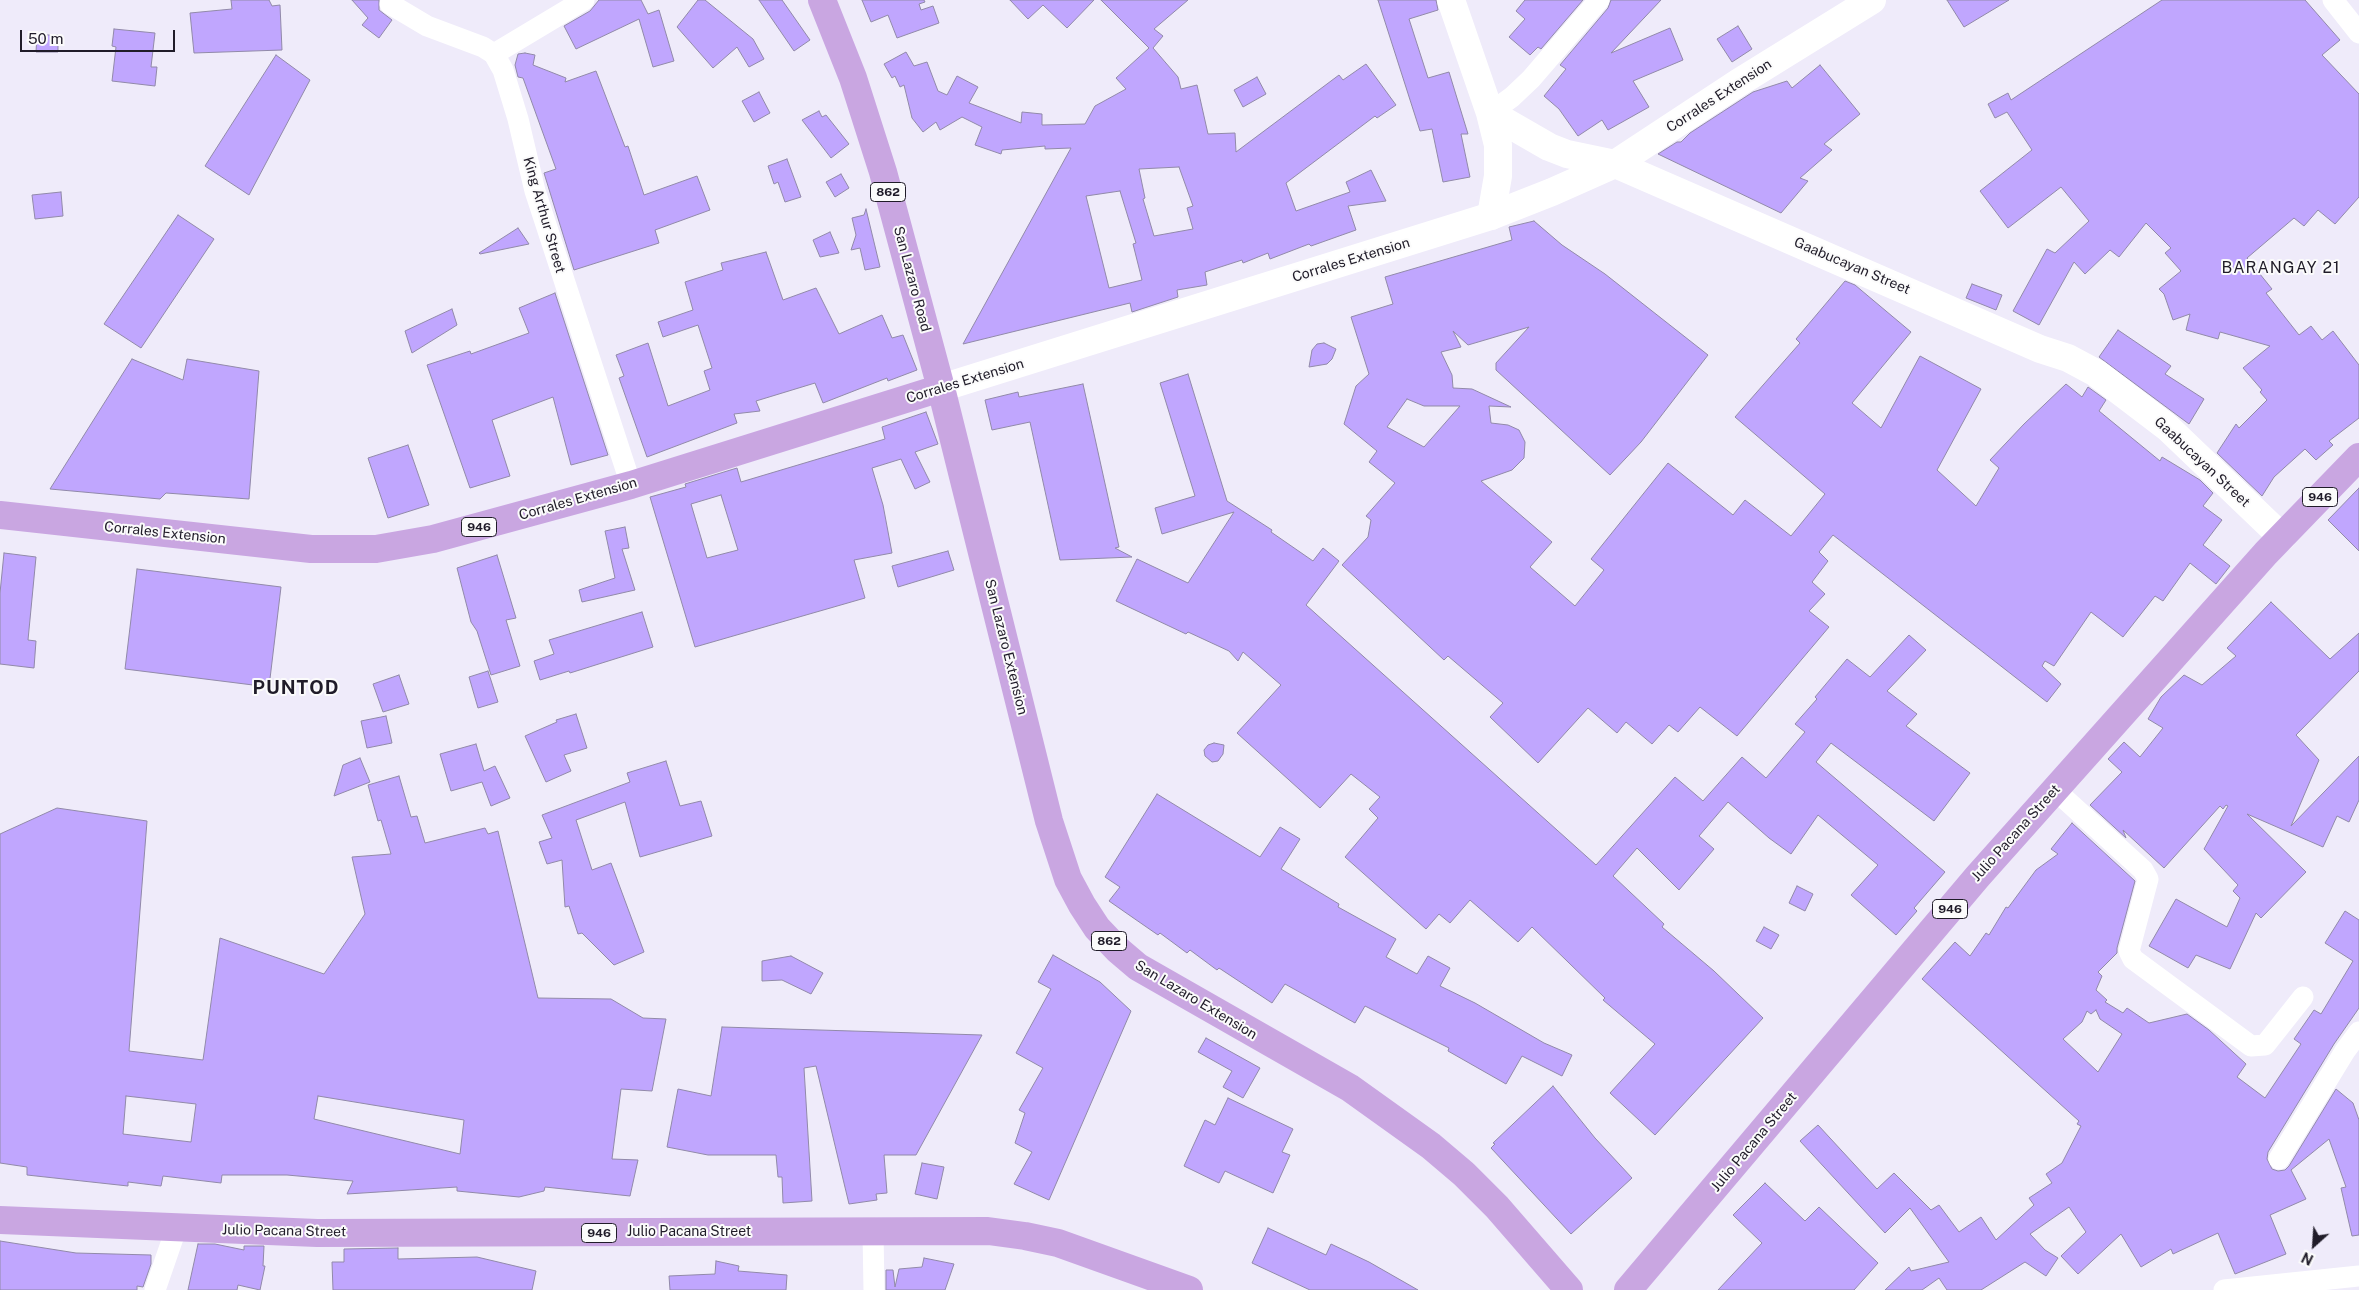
<!DOCTYPE html>
<html>
<head>
<meta charset="utf-8">
<style>
  body { margin:0 }
  #map { position:relative; width:2359px; height:1290px; overflow:hidden; background:#efebfa; font-family:"Public Sans",sans-serif }
  canvas { display:block }
  .north { position:absolute; left:2289px; top:1220px; width:50px; height:50px; -webkit-text-stroke:4px #fbfbfb; paint-order:stroke; rotate:206deg; font-size:14px; font-weight:700; line-height:20px; text-align:center; color:#201c29 }
  .north::after { content:''; display:block; margin:auto; width:18px; height:22px; background:#201c29; clip-path:polygon(50% 0,100% 100%,50% 72%,0 100%) }
  .scale { position:absolute; left:20px; top:30px; width:155px; height:22px; box-sizing:border-box; border:2px solid #201c29; border-top:0; padding-left:6px; font-size:15px; line-height:18px; white-space:nowrap; color:#201c29; -webkit-text-stroke:4px #fbfbfb; paint-order:stroke }
</style>
</head>
<body>
<div id="map">
<canvas width="2359" height="1290"></canvas>
<div class="north">N</div>
<div class="scale">50 m</div>
</div>
<script>
const ctx = document.querySelector('canvas').getContext('2d');
ctx.lineJoin = 'round';
function fillPath(path, color) {
  ctx.fillStyle = color;
  ctx.fill(path, 'evenodd');
}
function poly(rows) {
  const path = new Path2D();
  for (const r of rows) {
    path.moveTo(r[0], r[1]);
    for (let i = 2; i < r.length; i += 2) path.lineTo(r[i], r[i + 1]);
  }
  return path;
}
function strokePath(path, color, width, dash) {
  ctx.strokeStyle = color;
  ctx.lineWidth = width;
  ctx.lineCap = dash ? 'butt' : 'round';
  ctx.setLineDash(dash || []);
  ctx.stroke(path);
}
function label(font, color, halo, rows, align = 'center') {
  ctx.font = font + ' "Public Sans",sans-serif';
  ctx.lineWidth = 4;
  ctx.setLineDash([]);
  ctx.textBaseline = 'middle';
  ctx.strokeStyle = halo;
  ctx.fillStyle = color;
  for (const [text, x, y, turn = 0] of rows) {
    ctx.save();
    ctx.translate(x, y);
    ctx.rotate((+turn || 0) * Math.PI / 180);
    ctx.textAlign = isNaN(turn) ? turn : align;
    if (halo) ctx.strokeText(text, 0, 0);
    ctx.fillText(text, 0, 0);
    ctx.restore();
  }
}
const building = poly([
  [231,0,269,0,272,6,280,5,282,50,194,53,190,13,232,9,231,0],
  [352,0,379,0,379,10,392,20,379,38,362,25,368,18,352,0],
  [599,0,641,0,648,14,659,10,674,61,653,67,639,19,576,49,564,26,590,11,599,0],
  [698,0,705,0,753,39,764,59,749,67,737,47,713,68,677,27,698,0],
  [759,0,782,0,810,40,794,51,759,0],
  [862,0,924,0,925,2,919,4,921,10,933,6,939,23,897,38,888,15,871,22,862,0],
  [1010,0,1094,0,1067,28,1043,5,1028,19,1010,0],
  [1101,0,1188,0,1154,29,1163,36,1153,48,1178,77,1181,89,1197,85,1208,134,1235,133,1236,152,1339,75,1343,80,1366,64,1396,105,1377,118,1375,116,1286,183,1296,211,1350,192,1346,182,1371,170,1386,201,1348,206,1356,230,1311,246,1309,244,1270,259,1268,253,1243,263,1242,260,1205,272,1207,285,1177,290,1178,297,1132,312,1130,303,963,344,1071,148,1045,149,1045,146,1002,150,1001,154,975,145,982,127,962,117,940,130,936,122,923,132,912,118,904,85,900,87,895,76,892,78,884,64,906,52,914,66,927,62,938,91,947,95,957,76,978,87,969,103,1021,123,1022,112,1042,114,1042,125,1085,124,1095,106,1126,89,1116,78,1149,48,1101,0],
  [1179,167,1193,206,1187,208,1193,229,1154,236,1143,199,1145,198,1139,169,1179,167],
  [1120,191,1136,243,1133,244,1142,280,1109,288,1086,196,1120,191],
  [1378,0,1436,0,1438,10,1409,19,1428,78,1449,72,1468,134,1461,134,1470,177,1443,182,1432,129,1420,131,1378,0],
  [1525,0,1583,0,1541,49,1538,47,1530,55,1509,37,1525,19,1516,11,1525,0],
  [1611,0,1661,0,1611,53,1670,28,1683,60,1633,81,1649,107,1608,130,1602,120,1578,136,1559,109,1544,96,1566,69,1560,65,1608,8,1611,0],
  [1947,0,2009,0,1964,27,1947,0],
  [2162,0,2305,0,2340,40,2322,55,2359,94,2359,197,2335,224,2318,210,2304,226,2294,218,2247,258,2272,289,2266,293,2299,335,2311,326,2322,340,2333,331,2359,365,2359,418,2329,441,2333,445,2316,460,2305,449,2274,477,2262,496,2217,453,2236,424,2239,428,2267,400,2260,392,2262,390,2243,368,2270,346,2220,332,2218,339,2186,330,2190,314,2173,320,2164,294,2159,289,2181,271,2165,253,2171,248,2146,223,2119,257,2110,250,2085,274,2074,262,2039,325,2013,311,2047,249,2055,253,2089,221,2061,187,2008,228,1980,191,2032,150,2007,112,1995,118,1988,104,2008,93,2011,100,2162,0],
  [1738,26,1752,49,1732,62,1717,39,1738,26],
  [114,29,155,33,151,67,157,67,155,86,112,81,116,47,112,46,114,29],
  [37,35,58,35,58,52,36,52,37,35],
  [525,53,535,55,533,65,566,78,565,82,596,71,625,147,628,146,644,195,697,176,710,210,655,230,659,243,574,270,544,173,556,169,523,78,518,77,515,65,518,54,525,53],
  [276,55,310,80,249,195,205,166,276,55],
  [1820,65,1860,114,1824,144,1832,150,1800,178,1808,181,1781,213,1658,154,1677,142,1681,142,1690,133,1753,92,1787,81,1792,88,1820,65],
  [1257,77,1266,94,1243,107,1234,90,1257,77],
  [759,92,770,113,754,122,742,101,759,92],
  [819,111,822,117,826,115,849,144,831,158,802,120,819,111],
  [787,159,801,197,785,202,778,182,774,184,768,166,787,159],
  [841,174,849,188,835,197,826,182,841,174],
  [61,192,63,216,35,219,32,195,61,192],
  [866,209,880,267,865,270,860,248,851,250,856,235,852,218,864,215,866,209],
  [178,215,214,239,141,348,104,324,178,215],
  [1534,221,1562,245,1605,274,1708,355,1641,442,1610,475,1496,370,1496,363,1529,327,1468,345,1453,331,1461,347,1441,352,1452,375,1453,388,1472,389,1511,407,1489,406,1491,423,1508,425,1519,430,1525,442,1524,458,1512,470,1481,481,1552,542,1530,567,1575,606,1604,570,1591,559,1668,463,1733,515,1745,500,1791,536,1825,494,1735,417,1800,343,1796,339,1845,281,1855,285,1911,332,1852,403,1881,428,1920,356,1981,389,1937,470,1976,506,1999,468,1990,460,2024,424,2066,384,2082,397,2088,387,2106,400,2099,411,2160,461,2162,457,2200,480,2213,493,2203,506,2222,520,2203,545,2230,566,2216,584,2190,563,2163,601,2155,596,2123,637,2091,612,2054,666,2045,661,2042,666,2061,684,2047,702,1833,535,1819,552,1828,561,1812,582,1825,594,1809,611,1829,627,1737,736,1700,707,1678,732,1669,725,1652,744,1626,722,1617,733,1588,708,1538,763,1490,717,1503,703,1448,656,1444,660,1342,565,1368,537,1371,520,1366,516,1395,483,1369,462,1377,451,1344,424,1356,386,1369,374,1351,317,1393,304,1385,277,1512,240,1509,227,1534,221],
  [1407,399,1424,406,1460,406,1424,447,1387,427,1407,399],
  [518,228,529,244,480,254,479,253,518,228],
  [830,232,839,253,820,257,813,240,830,232],
  [766,252,783,300,816,288,839,334,882,315,892,338,903,335,917,370,888,381,887,378,823,403,815,383,756,401,760,411,734,414,737,423,647,457,619,378,624,376,616,355,648,343,668,406,710,390,704,371,712,368,698,325,663,337,658,322,693,310,685,282,723,270,721,263,766,252],
  [1972,284,2002,295,1996,310,1966,298,1972,284],
  [555,293,608,455,571,465,553,397,492,420,510,476,470,488,427,365,470,351,471,354,529,333,519,308,555,293],
  [452,309,457,325,412,353,405,331,452,309],
  [2118,330,2171,366,2165,374,2204,399,2189,424,2099,357,2118,330],
  [1324,343,1336,349,1332,359,1327,364,1309,367,1312,350,1317,344,1324,343],
  [132,359,183,380,187,359,259,371,249,499,166,493,160,499,50,489,132,359],
  [1188,374,1227,501,1272,530,1271,532,1313,561,1323,548,1339,561,1306,605,1596,865,1675,777,1703,801,1742,757,1766,778,1805,732,1795,724,1817,699,1815,697,1847,659,1870,677,1909,635,1926,650,1887,691,1917,714,1906,726,1970,773,1934,821,1831,743,1816,762,1945,872,1914,908,1917,911,1896,935,1851,895,1878,865,1818,815,1791,854,1769,838,1728,802,1699,836,1714,849,1679,890,1637,848,1613,876,1664,924,1662,927,1714,971,1763,1018,1655,1135,1610,1093,1655,1044,1603,1000,1605,998,1532,927,1518,942,1470,900,1450,923,1439,914,1426,929,1345,857,1378,818,1369,809,1380,797,1351,774,1320,808,1237,733,1281,685,1243,652,1238,661,1229,651,1188,632,1186,634,1116,601,1137,559,1188,583,1234,512,1162,534,1155,508,1195,496,1160,383,1188,374],
  [1083,384,1119,547,1115,548,1132,557,1060,560,1030,422,992,430,985,400,1018,392,1019,397,1083,384],
  [926,412,938,444,915,452,930,482,915,489,901,459,872,468,883,505,892,553,854,560,865,598,695,647,650,497,686,487,685,484,737,468,741,482,885,439,882,427,926,412],
  [721,495,738,550,707,558,691,504,721,495],
  [408,445,429,505,388,518,368,458,408,445],
  [2359,488,2359,551,2328,520,2359,488],
  [625,527,629,548,622,549,635,590,582,602,579,590,615,578,605,531,625,527],
  [948,551,954,570,898,587,892,566,948,551],
  [4,553,36,557,28,640,36,641,34,668,0,664,0,593,4,553],
  [497,555,516,618,506,620,520,666,491,675,477,631,471,622,457,568,497,555],
  [137,569,281,587,269,687,125,669,137,569],
  [2271,602,2330,659,2359,633,2359,671,2296,735,2319,760,2291,826,2359,756,2359,800,2349,822,2337,816,2323,847,2247,814,2306,872,2261,918,2256,913,2230,969,2196,955,2188,968,2149,946,2176,899,2227,927,2240,898,2233,891,2238,885,2204,849,2228,806,2226,805,2223,809,2220,806,2164,868,2123,830,2126,838,2090,805,2122,772,2108,759,2124,742,2140,757,2163,728,2148,719,2161,697,2184,675,2202,685,2236,656,2227,648,2271,602],
  [642,612,653,647,570,673,569,671,540,680,534,661,554,654,549,640,642,612],
  [488,671,498,702,478,708,469,677,488,671],
  [399,675,409,704,383,712,373,684,399,675],
  [576,714,587,748,564,755,571,771,546,782,525,736,557,722,556,720,576,714],
  [386,716,392,743,367,748,361,721,386,716],
  [1214,743,1224,745,1223,754,1218,761,1212,762,1205,756,1204,750,1208,745,1214,743],
  [476,744,484,771,495,766,510,798,491,806,482,782,451,791,440,754,476,744],
  [360,758,370,782,334,796,343,765,360,758],
  [666,761,680,806,701,801,712,836,640,857,625,802,576,820,592,870,611,863,644,952,614,965,582,933,578,934,569,906,565,907,562,860,547,864,539,842,552,838,542,815,630,782,627,773,666,761],
  [399,776,411,817,417,816,425,843,485,828,488,834,498,831,538,998,611,999,643,1018,666,1019,652,1091,621,1089,612,1159,638,1160,630,1196,545,1187,544,1191,519,1197,457,1191,457,1187,347,1194,353,1181,287,1175,222,1175,221,1183,163,1176,161,1186,128,1182,128,1186,27,1175,27,1167,0,1163,0,834,57,808,147,821,129,1051,203,1060,220,938,324,974,365,914,352,857,391,854,381,820,378,821,368,785,399,776],
  [126,1096,196,1104,191,1142,123,1134,126,1096],
  [318,1096,464,1120,460,1154,314,1119,318,1096],
  [1157,794,1260,857,1280,827,1300,839,1281,869,1339,904,1338,907,1396,939,1386,957,1417,974,1428,956,1450,968,1440,986,1475,1003,1544,1043,1572,1055,1562,1076,1522,1056,1506,1084,1448,1051,1449,1048,1365,1006,1355,1023,1285,984,1272,1003,1219,968,1217,970,1190,950,1187,953,1160,933,1158,935,1132,917,1109,901,1120,887,1105,877,1157,794],
  [2072,823,2135,881,2117,948,2117,953,2098,972,2102,976,2096,990,2107,1000,2105,1002,2123,1013,2127,1008,2149,1023,2187,1014,2209,1030,2246,1064,2237,1077,2265,1098,2301,1044,2294,1039,2314,1010,2321,1014,2353,961,2325,943,2345,911,2359,920,2359,1008,2334,1044,2268,1152,2267,1159,2272,1169,2278,1171,2285,1170,2289,1166,2336,1089,2353,1103,2359,1120,2359,1235,2352,1236,2341,1188,2346,1187,2329,1139,2291,1170,2306,1199,2270,1215,2286,1254,2235,1274,2218,1233,2173,1254,2171,1249,2141,1267,2121,1234,2078,1274,2061,1256,2086,1232,2069,1207,2030,1234,2045,1250,2058,1258,2046,1276,2025,1262,1981,1290,1947,1290,1939,1278,1922,1290,1885,1290,1909,1267,1911,1271,1949,1262,1910,1208,1885,1233,1800,1141,1818,1125,1877,1189,1894,1173,1931,1210,1939,1205,1959,1232,1981,1217,1996,1240,2034,1205,2029,1198,2052,1183,2046,1174,2062,1163,2081,1126,2077,1124,2079,1121,1922,979,1955,942,1970,956,1986,933,1989,935,2006,907,2008,908,2036,870,2058,854,2051,849,2072,823],
  [2096,1010,2100,1019,2122,1034,2098,1072,2063,1039,2082,1022,2087,1011,2091,1014,2096,1010],
  [1797,886,1813,894,1805,911,1789,903,1797,886],
  [1764,927,1779,935,1771,949,1756,941,1764,927],
  [1053,955,1100,982,1131,1011,1049,1200,1014,1184,1032,1152,1015,1143,1025,1113,1019,1110,1043,1068,1016,1053,1051,989,1038,982,1053,955],
  [791,956,823,973,811,994,782,980,762,981,762,961,791,956],
  [722,1027,982,1035,916,1155,884,1155,887,1193,876,1194,877,1200,849,1204,816,1066,804,1068,812,1201,783,1203,782,1177,778,1177,776,1155,708,1155,667,1147,678,1089,711,1096,722,1027],
  [1206,1038,1260,1068,1243,1098,1223,1087,1232,1071,1198,1052,1206,1038],
  [1553,1086,1595,1138,1632,1178,1571,1234,1491,1148,1495,1144,1493,1143,1553,1086],
  [1228,1098,1293,1129,1282,1152,1290,1155,1273,1193,1225,1171,1219,1183,1184,1166,1205,1120,1215,1125,1228,1098],
  [922,1163,944,1167,937,1199,915,1194,922,1163],
  [1765,1183,1805,1221,1819,1207,1878,1263,1854,1290,1718,1290,1762,1243,1733,1215,1765,1183],
  [1268,1228,1326,1255,1331,1244,1369,1262,1418,1290,1310,1290,1252,1263,1268,1228],
  [0,1241,76,1253,151,1255,151,1264,143,1287,137,1286,137,1290,0,1290,0,1241],
  [198,1244,215,1244,244,1250,244,1246,264,1246,263,1266,265,1266,260,1290,238,1285,237,1290,188,1290,198,1244],
  [398,1248,398,1259,477,1257,536,1271,532,1290,333,1290,332,1262,344,1262,344,1249,398,1248],
  [924,1258,954,1264,945,1290,886,1290,886,1270,893,1270,895,1287,899,1269,922,1267,924,1258],
  [716,1261,739,1266,738,1271,787,1275,786,1290,670,1290,669,1276,715,1274,716,1261]
]);
fillPath(building, '#c0a6fe');
strokePath(building, '#9189a9', 1);
strokePath(poly([
  [2333,0,2359,33],
  [390,4,427,26,483,47,494,54,503,70,518,119,535,191,631,485],
  [494,54,584,0],
  [1490,113,1512,97,1531,79,1599,0],
  [2055,790,2143,870,2148,879,2129,951,2133,959,2251,1046,2265,1045,2303,997],
  [2279,1159,2345,1051,2359,1032],
  [873,1231,874,1290],
  [155,1290,176,1229],
  [2224,1290,2359,1276]
]), '#fff', 21);
strokePath(poly([
  [1451,0,1490,113,1498,145,1498,176,1491,216],
  [1490,113,1549,147,1567,154,1615,164]
]), '#fff', 28);
strokePath(poly([
  [1615,164,2040,349,2068,358,2096,373,2167,427,2282,537],
  [941,388,1491,216,1552,192,1615,164,1738,83,1872,0]
]), '#fff', 28);
strokePath(poly([
  [822,0,853,78,883,172,941,388,1049,821,1068,879,1082,905,1097,928,1118,950,1138,967,1350,1088,1431,1146,1464,1174,1497,1207,1569,1290],
  [0,515,311,549,376,549,433,539,631,485,941,388],
  [0,1220,317,1233,988,1231,1025,1236,1058,1243,1189,1290],
  [1628,1290,1978,876,2266,553,2359,457]
]), '#c9a6e1', 28);
for (const [x, y, w] of [
  [888,192,35],
  [2320,497,35],
  [479,527,35],
  [1950,909,35],
  [1109,941,35],
  [599,1233,35]
]) {
  const box = new Path2D();
  box.roundRect(x - w / 2, y - 9.5, w, 19, 4);
  ctx.fillStyle = '#fbfbfb';
  ctx.fill(box);
  strokePath(box, '#201c29', 1);
}
label('bold 12px', '#201c29', null, [
  ["862",888,192],
  ["946",2320,497],
  ["946",479,527],
  ["946",1950,909],
  ["862",1109,941],
  ["946",599,1233]
]);
label('14px', '#201c29', '#fbfbfb', [
  ["Corrales Extension",1719,96,-33],
  ["King Arthur Street",544,215,74],
  ["Corrales Extension",1351,260,-17],
  ["Gaabucayan Street",1852,266,23],
  ["San Lazaro Road",912,279,75],
  ["Corrales Extension",965,381,-17],
  ["Gaabucayan Street",2202,462,43],
  ["Corrales Extension",578,499,-16],
  ["Corrales Extension",165,533,6],
  ["San Lazaro Extension",1006,647,76],
  ["Julio Pacana Street",2016,833,-48],
  ["San Lazaro Extension",1196,1000,31],
  ["Julio Pacana Street",1754,1142,-50],
  ["Julio Pacana Street",284,1231,1],
  ["Julio Pacana Street",689,1232]
]);
ctx.letterSpacing = '1px';
label('16px', '#201c29', '#fbfbfb', [
  ["BARANGAY 21",2281,268]
]);
ctx.letterSpacing = '0px';
ctx.letterSpacing = '1px';
label('bold 19px', '#201c29', '#fbfbfb', [
  ["PUNTOD",296,688]
]);
ctx.letterSpacing = '0px';
</script>
</body>
</html>
